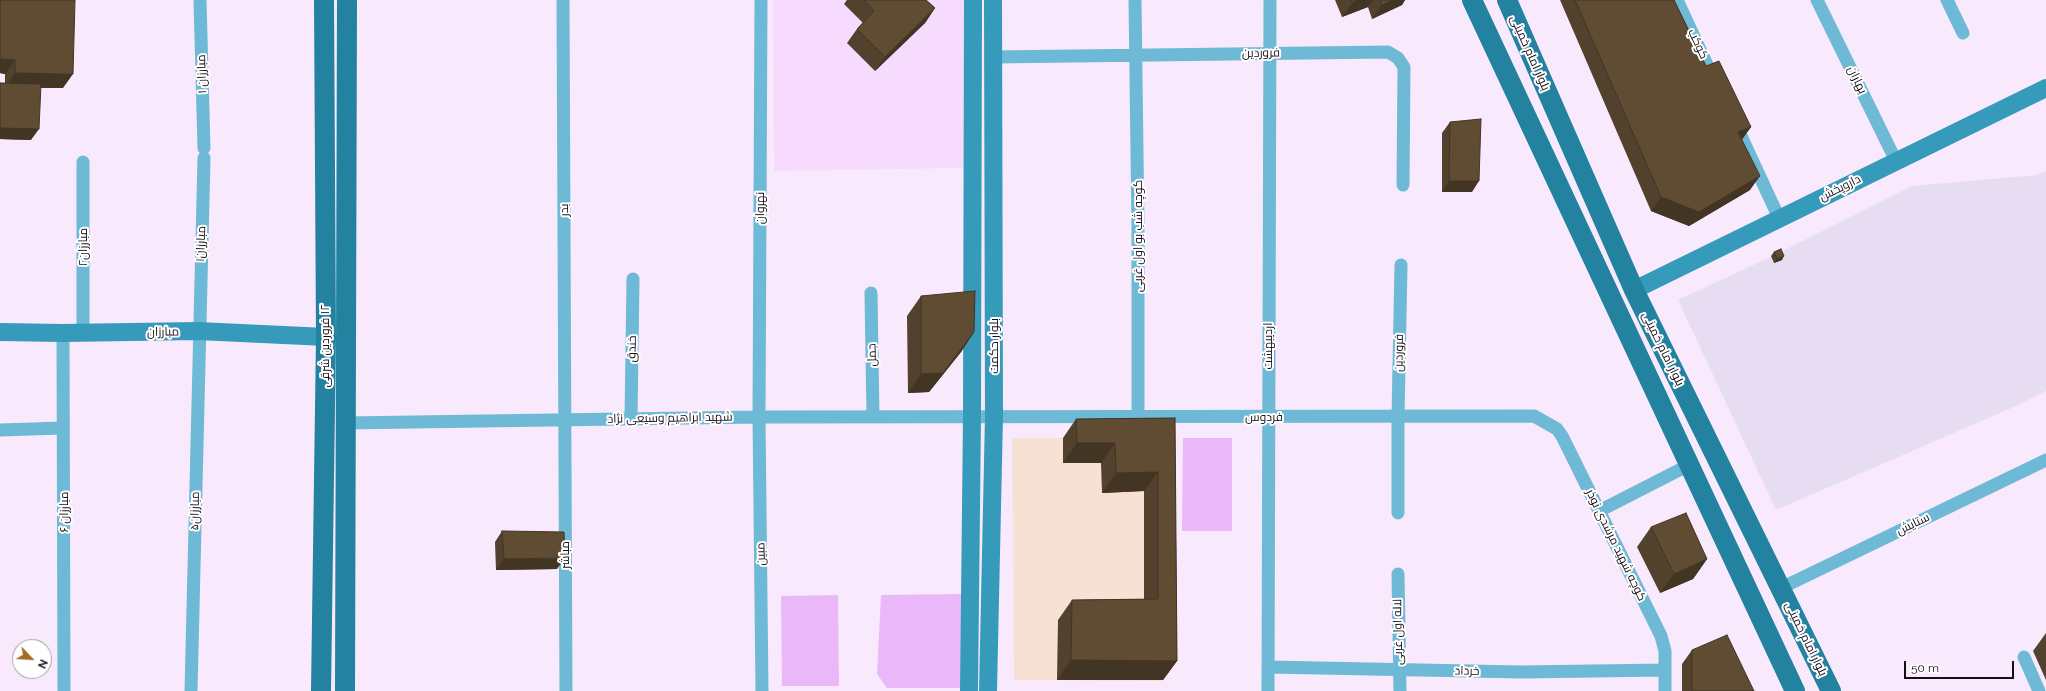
<!DOCTYPE html>
<html>
<head>
<meta charset="utf-8">
<style>
  body { margin:0 }
  #map { position:relative; width:2046px; height:691px; overflow:hidden; background:#f8eafc; font-family:Raleway,sans-serif }
  canvas { display:block }
  .north { position:absolute; left:12px; top:639px; width:40px; height:40px; box-sizing:border-box; background:#fff; border:1px solid #a19ea2; border-radius:50%; rotate:115deg; font-size:11px; font-weight:700; line-height:16px; text-align:center; color:#150d17 }
  .north::after { content:''; display:block; margin:auto; width:14px; height:18px; background:#a26c26; clip-path:polygon(50% 0,100% 100%,50% 72%,0 100%) }
  .scale { position:absolute; left:1904px; top:661px; width:110px; height:18px; box-sizing:border-box; border:2px solid #150d17; border-top:0; padding-left:5px; font-size:12px; line-height:14px; white-space:nowrap; color:#150d17; -webkit-text-stroke:3px #fff; paint-order:stroke }
</style>
</head>
<body>
<div id="map">
<canvas width="2046" height="691"></canvas>
<div class="north">N</div>
<div class="scale">50 m</div>
</div>
<script>
const ctx = document.querySelector('canvas').getContext('2d');
ctx.lineJoin = 'round';
function fillPath(path, color) {
  ctx.fillStyle = color;
  ctx.fill(path, 'evenodd');
}
function poly(rows) {
  const path = new Path2D();
  for (const r of rows) {
    path.moveTo(r[0], r[1]);
    for (let i = 2; i < r.length; i += 2) path.lineTo(r[i], r[i + 1]);
  }
  return path;
}
function strokePath(path, color, width, dash) {
  ctx.strokeStyle = color;
  ctx.lineWidth = width;
  ctx.lineCap = dash ? 'butt' : 'round';
  ctx.setLineDash(dash || []);
  ctx.stroke(path);
}
function label(font, color, halo, rows, align = 'center') {
  ctx.font = font + ' Raleway,Cairo,sans-serif';
  ctx.lineWidth = 4;
  ctx.setLineDash([]);
  ctx.textBaseline = 'middle';
  ctx.strokeStyle = halo;
  ctx.fillStyle = color;
  for (const [text, x, y, turn = 0] of rows) {
    ctx.save();
    ctx.translate(x, y);
    ctx.rotate((+turn || 0) * Math.PI / 180);
    ctx.textAlign = isNaN(turn) ? turn : align;
    if (halo) ctx.strokeText(text, 0, 0);
    ctx.fillText(text, 0, 0);
    ctx.restore();
  }
}
fillPath(poly([
  [773,0,965,0,965,168,774,171]
]), '#f7dbff');
fillPath(poly([
  [1012,438,1161,438,1163,681,1014,680]
]), '#f7e1d4');
fillPath(poly([
  [2046,171,2046,391,2016,406,1776,510,1678,300,1779,253,1912,186,2037,175]
]), '#e7ddf2');
fillPath(poly([
  [1183,438,1232,438,1232,531,1182,531],
  [963,594,963,688,887,688,877,674,881,595],
  [838,595,839,686,782,686,781,596]
]), '#eab8f9');
strokePath(poly([
  [200,0,204,148],
  [563,0,566,691],
  [761,0,759,417,762,691],
  [1135,0,1138,228,1138,416],
  [1677,0,1715,82],
  [1817,0,1896,161],
  [1947,0,1963,33],
  [994,57,1388,52,1398,58,1404,67,1403,185],
  [1735,123,1779,218],
  [83,162,83,333],
  [871,293,873,417],
  [63,333,64,691],
  [631,419,633,279],
  [345,423,759,417,1534,416,1557,429,1562,436,1661,636,1665,651,1665,691],
  [0,430,63,428],
  [1599,511,1689,465],
  [1398,513,1398,417,1401,265],
  [1398,574,1400,691],
  [1781,588,2046,460],
  [2024,657,2039,691],
  [1269,667,1521,672,1665,670],
  [191,691,204,158],
  [1268,691,1270,0]
]), '#6eb9d5', 13);
strokePath(poly([
  [1634,290,2046,88],
  [0,332,63,333,198,331,326,337],
  [969,691,972,416,973,0],
  [988,691,994,416,993,0]
]), '#369abb', 18);
strokePath(poly([
  [1472,0,1795,691],
  [1507,0,1634,290,1831,691],
  [321,691,326,337,324,0],
  [345,691,347,0]
]), '#2282a0', 20);
fillPath(poly([
  [0,0,63,88,40,88,31,140,0,139,0,83,5,83,5,74,0,73],
  [847,0,926,0,935,8,925,23,875,71,847,43,857,29,863,23,844,4],
  [1335,0,1405,0,1402,5,1372,19,1368,7,1342,17],
  [1560,0,1674,0,1706,66,1751,127,1742,139,1750,190,1689,226,1651,211],
  [1450,122,1472,192,1442,192,1442,133],
  [1774,252,1782,260,1774,263,1771,256],
  [921,296,974,332,961,352,929,392,908,393,907,316],
  [1175,418,1177,661,1163,680,1057,680,1058,620,1072,600,1144,599,1144,491,1102,493,1101,463,1063,463,1063,438,1076,419],
  [1651,527,1707,559,1693,579,1660,593,1637,547],
  [502,531,557,569,496,570,495,542],
  [2046,633,2046,680,2033,651],
  [1692,650,1754,691,1682,691,1682,664]
]), '#52412c');
fillPath(poly([
  [1359,0,1373,0,1368,7,1342,17,1352,3],
  [1393,0,1405,0,1402,5,1372,19,1382,5],
  [935,8,925,23,875,71,885,57],
  [0,59,15,60,5,74,0,73],
  [15,73,73,74,63,88,5,87],
  [1751,127,1741,141,1738,132],
  [0,128,39,129,31,140,0,139],
  [1760,176,1750,190,1689,226,1651,211,1661,197],
  [1449,181,1479,181,1472,192,1442,192],
  [1784,256,1782,260,1774,263,1777,259],
  [974,332,961,352,929,392,908,393,921,374],
  [1077,443,1115,443,1101,463,1063,463],
  [1158,472,1144,491,1102,493,1116,473],
  [565,558,557,569,496,570,504,559],
  [1707,559,1693,579,1660,593,1674,574],
  [1071,660,1177,661,1163,680,1057,680]
]), '#423524');
const building = poly([
  [0,0,75,0,73,74,15,73,15,60,0,59,0,0],
  [864,0,926,0,935,8,885,57,857,29,874,11,864,0],
  [1350,0,1359,0,1352,3,1350,0],
  [1380,0,1393,0,1382,5,1380,0],
  [1575,0,1674,0,1706,66,1719,61,1751,127,1738,132,1760,176,1699,212,1661,197,1575,0],
  [0,83,41,84,39,129,0,128,0,83],
  [1481,119,1479,181,1449,181,1450,122,1481,119],
  [1781,249,1784,256,1777,259,1774,252,1781,249],
  [975,291,974,332,943,373,921,374,921,296,975,291],
  [1175,418,1177,661,1071,660,1072,600,1158,599,1158,472,1116,473,1115,443,1077,443,1076,419,1175,418],
  [1686,513,1707,559,1674,574,1651,527,1686,513],
  [502,531,564,532,565,558,504,559,502,531],
  [1727,635,1754,691,1692,691,1692,650,1727,635]
]);
fillPath(building, '#5f4c33');
strokePath(building, '#423524', 1);
label('12px', '#150d17', '#fff', [
  ["کوکب",1698,44,65],
  ["فروردین",1261,53,-1],
  ["بلوار امام خمینی",1530,53,66],
  ["مبارزان ۱",202,74,-92],
  ["بهاران",1857,80,64],
  ["داروپخش",1840,188,-26],
  ["نهروان",760,208,-90],
  ["بدر",564,210,-90],
  ["کوچه شب بو اول غربی",1138,236,-90],
  ["مبارزان۱",201,244,-88],
  ["مبارزان۲",83,247,-90],
  ["مبارزان",163,332,-1],
  ["١٢ فروردین شرقی",325,346,-90],
  ["بلوار حکمت",994,346,-90],
  ["اردیبهشت",1268,346,-90],
  ["خندق",632,349,-89],
  ["بلوار امام خمینی",1663,349,64],
  ["فروردین",1399,353,-89],
  ["جمل",872,355,-91],
  ["فردوس",1264,417],
  ["شهید ابراهیم وسیعی نژاد",670,418,-1],
  ["مبارزان۵",195,511,-89],
  ["مبارزان ۶",64,512,-90],
  ["ستایش",1913,524,-26],
  ["کوچه شهید مرشدی نوذر",1616,545,64],
  ["مبین",761,554,-91],
  ["مباشر",565,555,-90],
  ["لاله اول غربی",1398,632,-91],
  ["بلوار امام خمینی",1806,639,64],
  ["خرداد",1467,671,1]
]);
</script>
</body>
</html>
